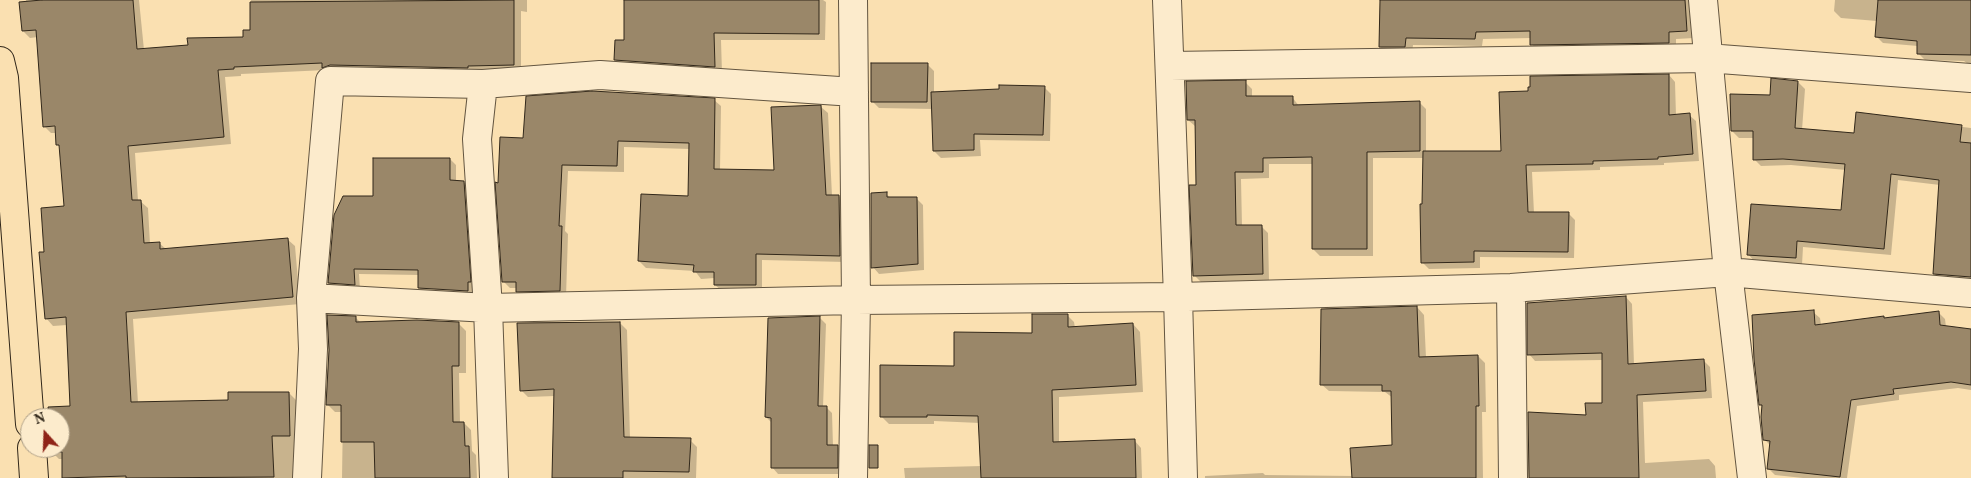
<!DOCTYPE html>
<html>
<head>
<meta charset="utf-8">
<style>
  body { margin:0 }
  #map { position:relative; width:1971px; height:478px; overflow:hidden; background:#fae0b1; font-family:Vollkorn,serif }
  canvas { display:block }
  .north { position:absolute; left:20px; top:408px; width:50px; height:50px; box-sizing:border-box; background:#fcebcc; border:1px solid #ab9d85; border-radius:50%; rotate:340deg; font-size:14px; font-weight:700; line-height:20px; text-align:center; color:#31271a }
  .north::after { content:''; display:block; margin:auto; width:18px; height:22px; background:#8f2418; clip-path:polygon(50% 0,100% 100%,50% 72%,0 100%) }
</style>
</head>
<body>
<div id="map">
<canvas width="1971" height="478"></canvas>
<div class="north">N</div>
</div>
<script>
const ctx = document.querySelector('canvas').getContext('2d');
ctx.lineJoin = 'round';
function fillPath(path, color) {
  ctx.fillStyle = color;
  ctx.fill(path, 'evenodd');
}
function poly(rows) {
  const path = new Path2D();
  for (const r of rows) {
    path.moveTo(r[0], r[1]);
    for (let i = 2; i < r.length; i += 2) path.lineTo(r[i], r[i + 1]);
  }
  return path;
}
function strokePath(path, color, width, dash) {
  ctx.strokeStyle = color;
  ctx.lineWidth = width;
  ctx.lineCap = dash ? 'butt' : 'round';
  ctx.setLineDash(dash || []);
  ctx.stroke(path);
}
fillPath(poly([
  [26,0,139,0,144,50,244,39,251,31,251,0,527,0,527,12,521,11,521,72,326,70,241,74,241,76,225,77,231,144,135,153,138,201,140,201,148,208,150,244,159,243,166,249,287,239,295,246,300,304,133,319,138,403,229,401,289,393,296,400,297,478,64,478,63,459,59,459,52,452,51,448,60,448,60,418,50,418,71,407,67,325,53,326,46,318,45,253,65,207,61,148,58,145,57,133,51,133,44,126,38,37,30,38,23,31],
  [49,125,61,127,49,127],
  [625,0,823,0,826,2,825,40,721,40,722,73,622,67,616,60,625,41],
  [1381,0,1691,0,1694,38,1676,39,1676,50,1539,52,1532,44,1532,38,1483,39,1482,46,1413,45,1412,54,1387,54,1380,47],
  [1835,0,1971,0,1971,66,1964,61,1925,60,1918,53,1918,46,1883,43,1876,36,1877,21,1841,18,1834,11],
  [927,64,934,71,934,93,1044,87,1051,94,1050,141,980,140,981,156,941,158,934,151,933,109,879,108,872,101],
  [1669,75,1675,82,1676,116,1689,115,1696,121,1699,161,1664,163,1664,165,1600,167,1600,170,1532,172,1534,213,1568,213,1575,220,1574,258,1480,257,1480,268,1429,269,1422,262,1424,158,1373,158,1373,256,1320,256,1313,249,1314,164,1269,164,1269,178,1241,179,1242,226,1261,226,1268,233,1269,280,1201,282,1194,275,1197,186,1195,126,1188,120,1245,82,1252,89,1252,97,1292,97,1299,106,1419,102,1426,109,1426,152,1502,152,1529,92],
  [1798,82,1805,89,1802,130,1855,135,1857,114,1971,128,1971,283,1941,281,1935,274,1940,185,1898,180,1891,255,1803,247,1802,265,1755,262,1749,255,1842,212,1846,170,1791,165,1761,166,1754,159,1754,138,1739,138,1732,131,1771,97],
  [714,100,721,106,720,170,775,171,821,107,828,113,832,196,839,196,846,202,846,262,762,260,762,291,722,291,715,285,715,278,701,279,695,271,646,268,639,261,689,197,690,149,624,147,624,172,568,171,565,231,568,234,566,297,524,298,517,291,517,288,510,288,503,281,499,184,524,139],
  [450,159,456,165,456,182,464,182,470,188,473,297,425,294,419,288,419,275,359,274,360,290,335,289,329,283,375,198],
  [886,194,891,198,916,198,923,205,924,270,879,274,873,267],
  [1626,297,1632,304,1634,365,1703,360,1710,367,1712,398,1643,402,1645,463,1709,459,1715,466,1716,478,1530,478,1587,416,1603,404,1603,360,1535,361,1529,354],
  [1417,307,1424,315,1426,358,1478,356,1485,363,1486,412,1482,412,1483,478,1205,478,1205,476,1263,473,1265,475,1353,476,1394,447,1393,398,1385,392,1329,391,1321,384],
  [1813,312,1820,318,1821,325,1883,317,1886,319,1938,312,1945,319,1946,327,1971,331,1971,390,1958,388,1899,395,1899,400,1857,406,1847,478,1803,478,1775,475,1768,468,1771,446,1765,440,1763,407,1760,404],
  [1067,315,1074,322,1075,328,1133,324,1140,332,1143,392,1059,397,1059,443,1134,440,1141,448,1142,478,905,478,904,468,982,466,980,423,934,421,934,424,889,424,882,417,955,367,1034,334],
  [355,317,361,323,458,323,466,331,466,373,459,373,460,423,464,423,471,430,472,451,476,455,477,478,342,478,343,412,335,412,327,404],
  [820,318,826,324,823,407,826,407,832,413,833,446,837,446,843,452,843,474,778,474,772,467,772,423,766,417],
  [620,323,627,330,630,438,690,440,697,447,696,478,553,478,555,396,528,397,521,390]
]), '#0003');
const building = poly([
  [42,0,133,0,137,49,188,45,187,38,243,37,243,30,250,30,250,2,514,0,514,65,468,66,468,68,330,65,322,68,322,63,234,67,234,69,218,70,224,137,128,146,132,200,141,200,144,243,160,242,160,249,288,238,293,297,126,312,131,402,228,400,228,392,289,392,290,436,272,436,274,477,126,478,126,476,62,478,62,452,50,453,50,448,60,448,60,418,49,418,48,407,70,406,66,317,45,319,39,252,44,252,41,208,64,206,59,145,56,145,55,126,43,127,36,30,22,31,19,2,42,0],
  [624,0,819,0,819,34,714,33,715,67,614,60,615,40,624,40,624,0],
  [1380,0,1685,0,1687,31,1669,32,1669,43,1530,45,1530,31,1476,32,1475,39,1406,38,1405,47,1379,47,1380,0],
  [1878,0,1971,0,1971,55,1917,54,1917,41,1875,37,1878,0],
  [871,63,928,63,927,102,871,102,871,63],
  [1669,74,1669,115,1690,113,1693,154,1658,157,1658,159,1593,161,1593,164,1526,165,1528,212,1569,212,1568,252,1474,251,1474,262,1421,263,1420,204,1422,204,1423,151,1501,151,1499,92,1528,91,1528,87,1530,87,1530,76,1669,74],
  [1771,78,1798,81,1795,128,1854,133,1856,112,1962,125,1960,142,1971,143,1971,277,1933,274,1939,180,1891,174,1884,249,1797,241,1796,258,1747,255,1751,204,1841,210,1845,164,1783,159,1753,160,1753,131,1731,131,1730,94,1770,95,1771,78],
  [1246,80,1246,96,1293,96,1293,105,1420,101,1420,151,1367,152,1367,249,1312,249,1312,157,1263,158,1263,172,1235,172,1236,225,1262,225,1263,274,1193,276,1189,185,1196,185,1195,120,1187,120,1186,81,1246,80],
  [999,85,1045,86,1043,135,974,134,974,150,933,151,931,92,999,89,999,85],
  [592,91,715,98,714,169,774,170,771,107,821,105,826,195,839,195,840,256,756,254,756,285,714,285,714,272,693,272,694,265,638,261,641,194,688,196,689,143,618,141,617,166,562,165,559,226,562,226,560,291,516,292,516,282,502,282,495,182,498,183,500,137,523,138,526,96,592,91],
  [373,158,450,158,450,180,464,181,471,282,468,282,468,291,418,288,418,270,354,269,355,285,328,283,334,215,343,196,373,196,373,158],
  [887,192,887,197,917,197,918,264,871,268,871,193,887,192],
  [1626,296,1628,364,1704,359,1706,391,1637,395,1639,478,1529,478,1528,412,1586,415,1585,403,1602,403,1602,353,1527,355,1527,303,1626,296],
  [1417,306,1419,357,1478,355,1479,406,1476,406,1476,478,1352,478,1350,448,1392,445,1391,391,1382,391,1382,385,1320,385,1321,309,1417,306],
  [1814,310,1815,325,1884,316,1884,318,1939,311,1940,325,1971,329,1971,385,1951,382,1893,389,1894,394,1851,400,1840,477,1767,469,1770,441,1763,440,1761,417,1762,405,1759,405,1754,359,1752,315,1814,310],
  [1032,314,1068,314,1068,327,1133,323,1136,385,1052,390,1053,442,1135,439,1136,478,981,478,978,416,927,415,927,417,880,417,880,365,954,366,954,332,1032,333,1032,314],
  [327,315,356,316,356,322,417,320,459,322,459,366,452,366,453,422,464,422,465,446,469,446,470,478,375,478,374,442,341,442,341,405,326,405,329,350,327,315],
  [820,316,818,406,827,406,827,445,838,445,838,468,771,468,771,418,765,417,768,318,820,316],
  [620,322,624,437,691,438,689,472,623,471,623,478,552,478,554,389,520,391,517,323,620,322],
  [869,445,878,445,878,468,869,468,869,445]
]);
fillPath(building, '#9a8769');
strokePath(building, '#31271a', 1);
const minor = poly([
  [853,0,856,300,853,478],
  [1167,0,1178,297,1183,478],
  [1703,0,1728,272,1752,478],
  [1170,66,1707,58,1971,78],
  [483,84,477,139,488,308,494,478],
  [1511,288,1513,478],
  [311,298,488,308,856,300,1178,297,1511,288,1728,272,1971,293],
  [307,478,313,349,311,298,330,81,483,84,600,75,854,92]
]);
const major = poly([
  [0,61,4,78,30,424],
  [32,448,34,478]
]);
strokePath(minor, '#635540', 30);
strokePath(major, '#31271a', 30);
strokePath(minor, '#fcebcc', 28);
strokePath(major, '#fae0b1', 28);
</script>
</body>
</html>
